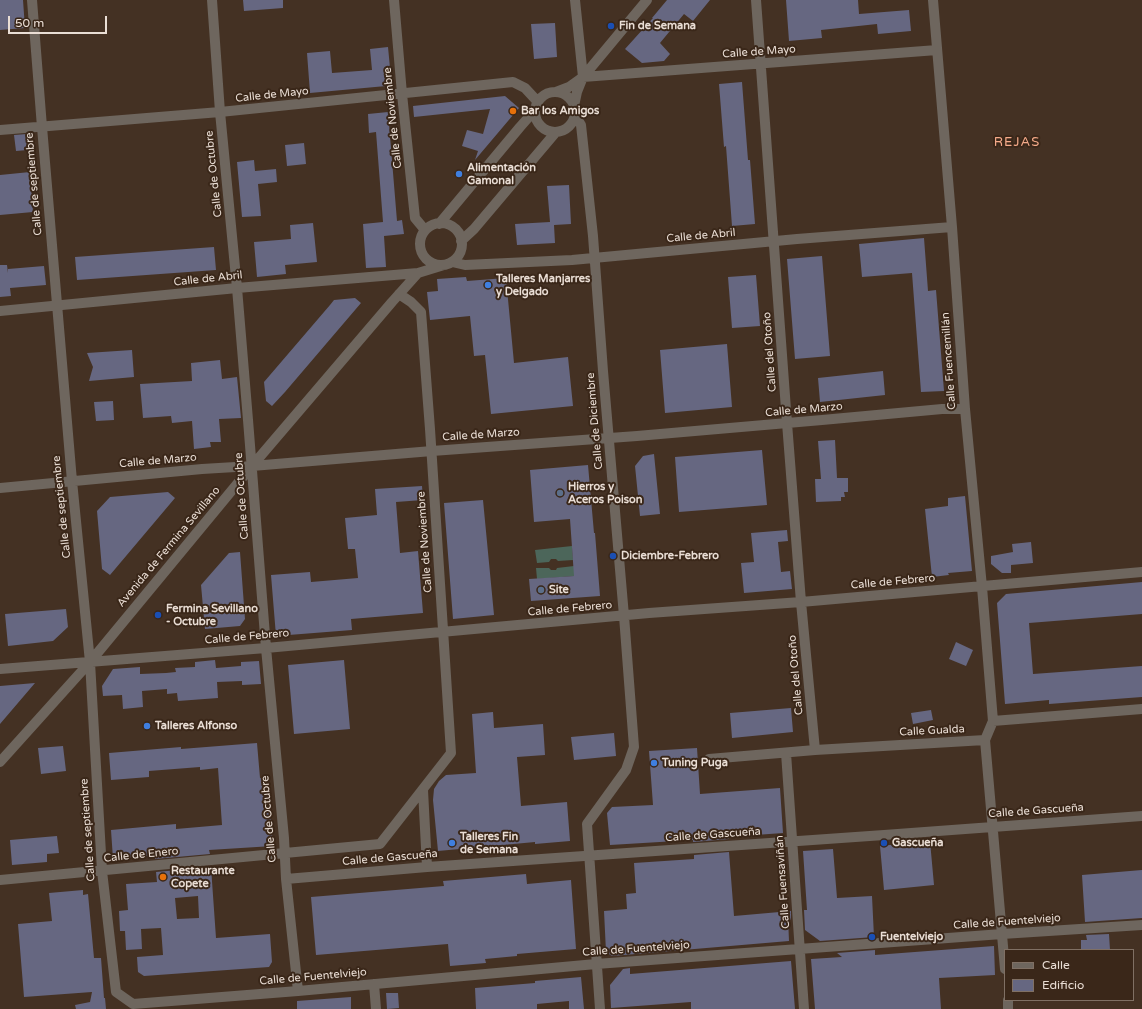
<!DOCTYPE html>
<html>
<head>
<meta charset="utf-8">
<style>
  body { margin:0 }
  #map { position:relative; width:1142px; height:1009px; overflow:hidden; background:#443123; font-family:"Varela Round",sans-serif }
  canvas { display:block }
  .legend { position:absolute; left:1004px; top:949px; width:130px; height:52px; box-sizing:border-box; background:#3a2719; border:1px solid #807064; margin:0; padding:5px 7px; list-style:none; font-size:12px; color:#eaded5 }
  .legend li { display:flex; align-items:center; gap:8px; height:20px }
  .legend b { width:20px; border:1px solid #807064 }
  .scale { position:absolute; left:8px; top:16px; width:99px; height:18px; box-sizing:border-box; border:2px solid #eaded5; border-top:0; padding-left:5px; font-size:12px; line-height:14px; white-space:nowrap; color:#eaded5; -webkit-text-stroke:3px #3a2719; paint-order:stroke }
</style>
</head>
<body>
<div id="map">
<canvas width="1142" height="1009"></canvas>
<ul class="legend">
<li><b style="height:5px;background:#6e665e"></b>Calle</li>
<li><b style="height:11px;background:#666781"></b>Edificio</li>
</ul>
<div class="scale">50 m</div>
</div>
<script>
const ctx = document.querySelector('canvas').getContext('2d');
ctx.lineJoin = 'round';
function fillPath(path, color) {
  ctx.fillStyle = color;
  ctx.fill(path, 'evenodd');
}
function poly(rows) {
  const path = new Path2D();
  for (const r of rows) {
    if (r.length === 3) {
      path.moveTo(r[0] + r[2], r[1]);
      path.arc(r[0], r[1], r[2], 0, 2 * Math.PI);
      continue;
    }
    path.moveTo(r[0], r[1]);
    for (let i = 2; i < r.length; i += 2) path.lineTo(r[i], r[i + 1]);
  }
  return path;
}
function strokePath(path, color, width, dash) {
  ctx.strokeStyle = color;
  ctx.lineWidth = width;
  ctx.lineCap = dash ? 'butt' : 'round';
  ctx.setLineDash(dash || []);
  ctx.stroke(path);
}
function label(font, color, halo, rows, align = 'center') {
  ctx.font = font + ' "Varela Round",sans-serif';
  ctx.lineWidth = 4;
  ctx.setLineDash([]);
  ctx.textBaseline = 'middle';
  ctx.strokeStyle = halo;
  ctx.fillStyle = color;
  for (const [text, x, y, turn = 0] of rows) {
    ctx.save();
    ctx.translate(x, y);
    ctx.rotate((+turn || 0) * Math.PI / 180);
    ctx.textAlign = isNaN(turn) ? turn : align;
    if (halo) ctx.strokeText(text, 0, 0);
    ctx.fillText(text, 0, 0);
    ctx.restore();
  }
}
fillPath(poly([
  [572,546,573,560,558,561,556,559,551,559,549,562,537,563,535,550],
  [574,566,574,576,537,579,536,568,549,568,551,570,556,570,557,568]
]), '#4c665a');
fillPath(poly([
  [0,0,23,0,25,28,0,30],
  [243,0,283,0,283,8,244,11],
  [667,0,710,0,693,21,684,14,660,43,670,54,664,61,642,63,625,49,653,18,652,18],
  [786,0,858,0,859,14,909,10,911,31,878,34,877,24,821,30,822,38,789,41],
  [555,23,557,57,534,59,531,24],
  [388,47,391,78,386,86,310,93,307,53,330,51,332,73,372,70,370,49],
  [742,82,748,160,750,160,755,224,732,226,726,146,724,147,719,84],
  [505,96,519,108,475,160,478,151,462,146,467,130,483,134,490,109,414,117,413,106],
  [388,112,397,221,402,220,404,234,384,236,386,267,366,268,363,224,383,222,376,132,369,133,368,114],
  [27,134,28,150,16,151,14,135],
  [304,143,306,164,287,166,285,145],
  [254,160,255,171,276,169,277,182,258,184,261,216,242,217,237,162],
  [30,172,33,212,0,215,0,175],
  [569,185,571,224,554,225,555,243,517,245,515,224,550,222,547,186],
  [313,223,317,262,285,265,286,274,257,277,254,242,291,239,290,225],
  [924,238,928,291,936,290,944,391,921,392,912,273,862,277,859,244],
  [214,247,216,270,77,280,75,257],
  [822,256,830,356,795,359,787,259],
  [0,265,7,265,8,273,8,269,44,266,46,285,10,288,11,296,0,297],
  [756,275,760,326,732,328,728,277],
  [466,277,467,281,506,278,514,363,568,357,573,406,491,414,485,355,474,356,470,316,430,320,427,292,438,291,437,279],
  [355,298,361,303,285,392,272,406,266,401,264,382,330,305,334,300],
  [727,344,732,407,665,413,660,350],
  [132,350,134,377,89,381,93,367,87,353],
  [220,360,222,379,237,377,241,418,219,419,221,442,210,442,211,447,194,449,192,421,172,423,171,416,143,418,140,384,192,381,191,363],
  [883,371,885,395,820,402,818,378],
  [113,401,114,420,96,421,94,402],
  [835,440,837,478,848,478,848,492,844,492,845,497,841,497,841,501,816,502,815,479,821,479,818,441],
  [762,450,767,505,679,512,675,457],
  [654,454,660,514,640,516,635,466,643,456],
  [588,465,594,533,595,533,600,596,531,601,529,579,574,576,570,519,534,522,530,470],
  [422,486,423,500,396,502,400,553,418,551,423,613,351,619,352,630,276,636,271,575,310,572,311,582,358,578,355,549,348,549,345,518,377,515,375,489],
  [168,492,175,498,110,575,102,569,97,511,110,497],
  [965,496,972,571,948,573,949,575,932,577,925,509,948,506,948,498],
  [483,500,494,615,453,619,444,503],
  [787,530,788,541,778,542,781,572,790,571,792,589,744,593,741,563,754,562,751,533],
  [1031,542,1033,563,1011,565,1011,573,1002,573,991,564,991,556,1013,552,1012,544],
  [240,552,245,619,240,626,205,629,201,585,229,553],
  [1142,582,1142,614,1029,623,1033,674,1142,666,1142,697,1049,704,1049,700,1005,704,997,603,1006,594],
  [66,609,68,627,53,641,8,646,5,614],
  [956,642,973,650,966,666,949,659],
  [215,660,216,668,241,666,241,662,259,661,261,684,242,685,242,681,217,682,218,698,178,701,177,693,167,694,167,689,142,691,143,707,123,709,122,695,103,696,102,686,113,669,140,667,140,674,166,673,176,672,175,668,195,667,195,662],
  [344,660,350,729,294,734,288,665],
  [35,683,0,724,0,686],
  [791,708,793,732,732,738,730,713],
  [931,710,933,720,913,724,911,713],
  [493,712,494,728,543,724,545,755,517,757,521,806,567,802,570,841,535,844,535,842,438,851,433,800,434,789,439,781,446,775,476,773,472,714],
  [614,733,616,756,574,760,571,737],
  [257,743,260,778,268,777,273,846,209,850,210,854,155,859,155,855,113,859,111,830,176,824,176,829,222,825,218,768,200,770,200,767,149,771,149,777,111,780,109,753,181,747,181,749],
  [63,746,66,771,41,774,38,748],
  [697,748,700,794,780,788,783,833,728,837,729,839,693,842,693,840,610,845,607,813,612,807,653,805,649,751],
  [57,836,59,853,47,854,47,862,12,865,10,840],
  [930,841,934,885,884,890,880,846],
  [833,849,837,898,872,896,874,937,820,941,805,930,804,910,807,910,803,851],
  [729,852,734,916,791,911,791,920,788,917,789,941,612,956,606,952,604,911,627,909,626,894,636,893,634,863,694,859,694,855],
  [211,867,216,938,270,934,272,962,269,967,144,976,138,972,137,957,163,955,161,928,141,929,142,949,126,950,125,931,120,931,119,911,128,910,126,884,157,882,156,872],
  [198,896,199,918,177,919,175,898],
  [1142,870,1142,918,1085,922,1082,875],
  [526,874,527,884,571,880,576,949,517,954,517,956,485,959,486,963,450,966,448,944,316,955,311,897,444,886,443,881],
  [83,890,83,895,88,894,94,958,101,958,104,998,105,998,106,1009,76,1009,75,1005,90,1002,92,992,24,997,18,924,52,921,49,893],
  [1109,934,1110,950,1081,950,1081,940,1087,940,1086,935],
  [994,946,995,975,939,978,941,1009,815,1009,811,959,842,957,837,953,875,950,875,955],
  [791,961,795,1009,691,1009,691,1002,611,1008,610,985,623,969,630,968,630,974],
  [581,977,584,1009,569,1009,569,1001,537,1004,537,1009,476,1009,475,988,535,983,535,981],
  [386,993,398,993,399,1008,387,1009],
  [351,997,351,1009,297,1009,297,1001]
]), '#666781');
strokePath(poly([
  [32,0,42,127,72,481,90,662,102,871,116,992,133,1004,298,991,596,964,1002,934,1142,925],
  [212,0,220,112,237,288,248,420,266,648,284,838,286,879,298,991],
  [394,0,402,94,415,218,425,230],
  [756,0,787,423,801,602,815,750],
  [933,0,952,227,965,409,982,587,993,721],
  [583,77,937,50],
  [556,92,569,87,583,77,647,0],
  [555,112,20],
  [574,106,577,92,583,77,575,0],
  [575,115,581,125,593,236,603,371,624,616,634,747,626,770,587,824,600,1009],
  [0,130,220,112,513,82,525,88,538,102],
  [441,244,21],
  [439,224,520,127,535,110],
  [461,241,474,229,556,132],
  [452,262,465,265,572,260,797,239,952,227],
  [0,311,237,288,418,273],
  [0,488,202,469,252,466,432,451,637,436,822,420,942,409,965,409],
  [0,669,266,648,649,613,801,602,1142,572],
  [786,753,804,1009],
  [709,759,815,750,985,740],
  [0,762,90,662,252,466,392,302,418,273,444,265],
  [423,790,427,867],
  [286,879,427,867,884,835,1142,816],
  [0,880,380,844,451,753,430,429,421,312,411,302,399,294],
  [1005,969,985,740,993,721,1142,709],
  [374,984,376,1009],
  [1008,1000,1008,1009]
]), '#6e665e', 10);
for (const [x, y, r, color] of [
  [611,26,4,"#1a4fb4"],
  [513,111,4,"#e8710a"],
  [459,174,4,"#3f7fe0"],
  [488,285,4,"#3f7fe0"],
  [560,493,4,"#5c6f8a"],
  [613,556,4,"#1a4fb4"],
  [541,590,4,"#5c6f8a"],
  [158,615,4,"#1a4fb4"],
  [147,726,4,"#3f7fe0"],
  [654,763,4,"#3f7fe0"],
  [452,843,4,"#3f7fe0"],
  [884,843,4,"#1a4fb4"],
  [163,877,4,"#e8710a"],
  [872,937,4,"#1a4fb4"]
]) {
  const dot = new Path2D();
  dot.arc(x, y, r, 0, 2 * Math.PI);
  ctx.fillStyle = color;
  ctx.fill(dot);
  strokePath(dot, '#3a2719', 1.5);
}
label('bold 11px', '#eaded5', '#3a2719', [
  ["Fin de Semana",619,26],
  ["Bar los Amigos",521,111],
  ["Alimentación",467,168],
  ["Gamonal",467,181],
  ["Talleres Manjarres",496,279],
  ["y Delgado",496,292],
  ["Hierros y",568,487],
  ["Aceros Poison",568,500],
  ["Diciembre-Febrero",621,556],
  ["Site",549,590],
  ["Fermina Sevillano",166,609],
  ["- Octubre",166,622],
  ["Talleres Alfonso",155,726],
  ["Tuning Puga",662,763],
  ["Talleres Fin",460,837],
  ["de Semana",460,850],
  ["Gascueña",892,843],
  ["Restaurante",171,871],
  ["Copete",171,884],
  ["Fuentelviejo",880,937]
], 'left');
label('11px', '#eaded5', '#3a2719', [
  ["Calle de Mayo",759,52,-4],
  ["Calle de Mayo",272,95,-6],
  ["Calle de Noviembre",393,118,-96],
  ["Calle de Octubre",214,174,-96],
  ["Calle de septiembre",34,184,-95],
  ["Calle de Abril",701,236,-5],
  ["Calle de Abril",208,279,-6],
  ["Calle del Otoño",770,352,-94],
  ["Calle Fuencemillán",949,361,-94],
  ["Calle de Marzo",804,410,-5],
  ["Calle de Diciembre",595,421,-95],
  ["Calle de Marzo",481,435,-4],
  ["Calle de Marzo",158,461,-5],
  ["Calle de Octubre",242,496,-94],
  ["Calle de septiembre",62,507,-96],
  ["Calle de Noviembre",425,542,-94],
  ["Avenida de Fermina Sevillano",169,547,-50],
  ["Calle de Febrero",893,582,-5],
  ["Calle de Febrero",570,609,-5],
  ["Calle de Febrero",247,637,-5],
  ["Calle del Otoño",796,675,-95],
  ["Calle Gualda",932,731,-3],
  ["Calle de Gascueña",1036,811,-4],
  ["Calle de Octubre",269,819,-95],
  ["Calle de septiembre",88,830,-94],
  ["Calle de Gascueña",713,835,-4],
  ["Calle de Enero",141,855,-6],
  ["Calle de Gascueña",390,858,-5],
  ["Calle Fuensaviñán",783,882,-94],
  ["Calle de Fuentelviejo",1007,922,-4],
  ["Calle de Fuentelviejo",636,949,-4],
  ["Calle de Fuentelviejo",313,977,-5]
]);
ctx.letterSpacing = '1px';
label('13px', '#f6ab8a', '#3a2719', [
  ["REJAS",1017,143]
]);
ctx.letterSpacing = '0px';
</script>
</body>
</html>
